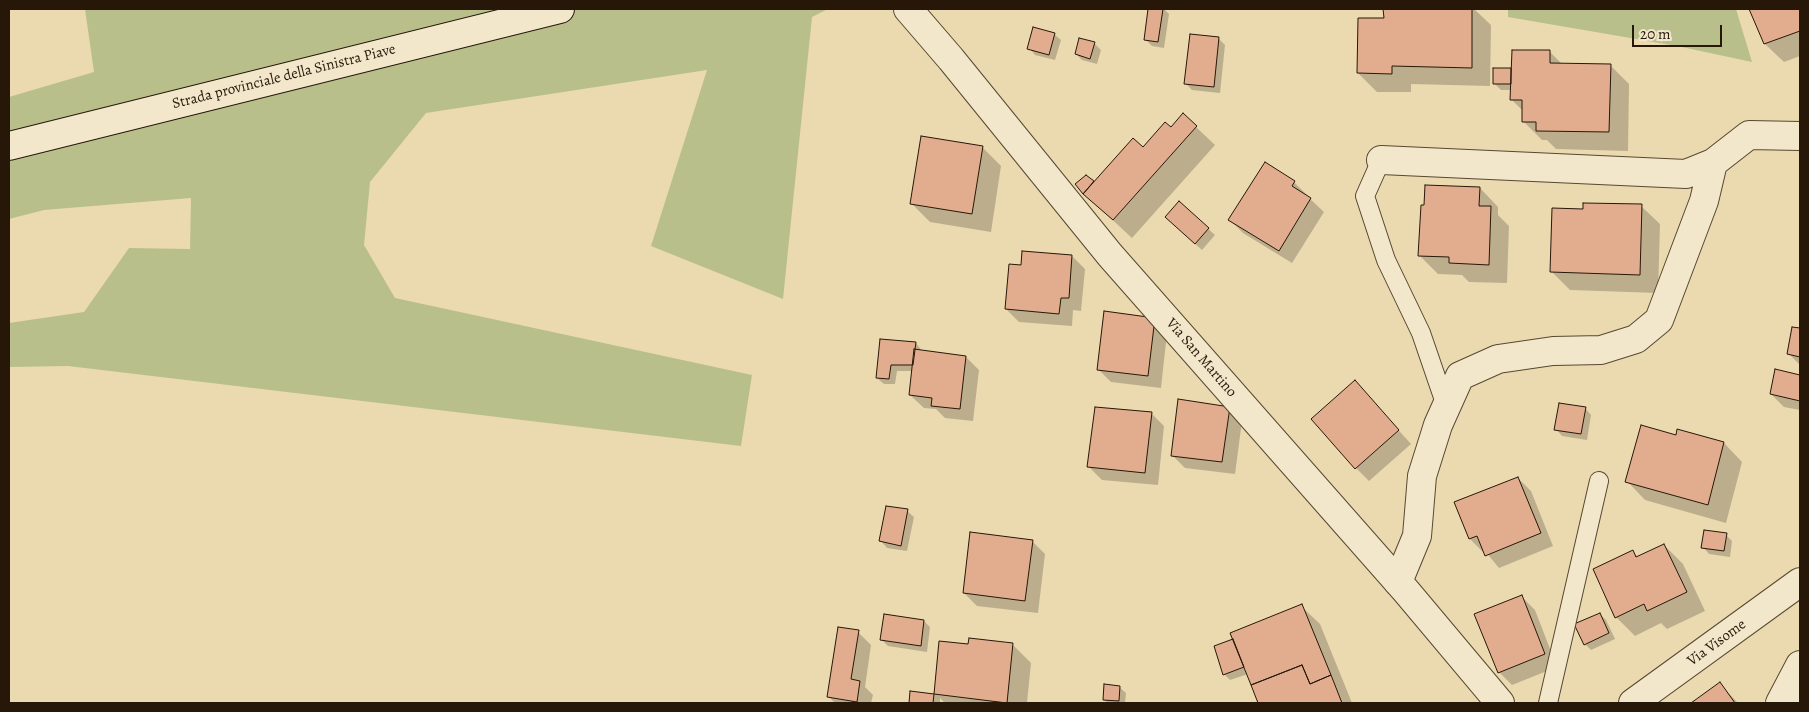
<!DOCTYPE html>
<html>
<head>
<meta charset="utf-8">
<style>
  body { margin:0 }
  #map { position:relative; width:1809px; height:712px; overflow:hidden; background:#ebdaaf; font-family:Alegreya,serif }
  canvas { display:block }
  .frame { position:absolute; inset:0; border:10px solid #261709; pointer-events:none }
  .scale { position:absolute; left:1632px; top:25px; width:90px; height:22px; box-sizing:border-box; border:2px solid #261709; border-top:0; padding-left:6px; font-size:15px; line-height:18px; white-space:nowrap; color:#261709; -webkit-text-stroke:4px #f2e7cb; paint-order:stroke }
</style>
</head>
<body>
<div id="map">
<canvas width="1809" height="712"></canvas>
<div class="frame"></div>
<div class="scale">20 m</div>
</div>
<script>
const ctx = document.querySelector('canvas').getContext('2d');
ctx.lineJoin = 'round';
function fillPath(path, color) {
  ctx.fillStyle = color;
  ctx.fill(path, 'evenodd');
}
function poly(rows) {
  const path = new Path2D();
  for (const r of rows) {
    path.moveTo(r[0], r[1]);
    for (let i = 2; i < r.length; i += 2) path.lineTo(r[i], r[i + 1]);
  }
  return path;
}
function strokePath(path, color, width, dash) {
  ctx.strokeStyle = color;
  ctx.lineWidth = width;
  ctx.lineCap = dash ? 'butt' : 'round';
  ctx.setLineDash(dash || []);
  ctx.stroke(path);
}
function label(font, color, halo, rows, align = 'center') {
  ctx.font = font + ' Alegreya,serif';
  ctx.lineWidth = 4.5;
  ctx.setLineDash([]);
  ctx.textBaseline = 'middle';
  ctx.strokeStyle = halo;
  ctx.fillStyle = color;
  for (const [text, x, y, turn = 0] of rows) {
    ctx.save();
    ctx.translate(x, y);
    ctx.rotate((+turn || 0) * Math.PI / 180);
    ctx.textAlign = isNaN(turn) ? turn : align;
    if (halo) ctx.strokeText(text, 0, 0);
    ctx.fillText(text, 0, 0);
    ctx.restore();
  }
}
fillPath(poly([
  [85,9,828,9,812,17,783,299,651,246,707,70,426,113,370,182,364,245,395,298,752,375,741,446,68,366,9,367,9,323,84,312,129,248,190,249,191,198,44,210,9,219,9,97,94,72],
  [1508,9,1736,9,1752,62,1677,46,1508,17]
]), '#b9bf8a');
fillPath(poly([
  [1149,9,1164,9,1169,14,1164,48,1152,46,1145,39],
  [1441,9,1474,9,1491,25,1490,86,1411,84,1411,92,1377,92,1358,73,1385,20,1441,10],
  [1751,9,1800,9,1800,56,1784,62,1765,44],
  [1054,34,1061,40,1055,60,1035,55,1029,48],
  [1191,35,1219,39,1225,45,1220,93,1192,90,1185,83],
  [1094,43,1101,50,1097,64,1082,60,1076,54],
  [1550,52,1562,64,1610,65,1629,84,1628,151,1556,149,1547,140,1542,140,1523,121,1523,111,1512,100,1512,90,1501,90,1494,83,1495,69,1512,70],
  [1196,127,1215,145,1132,238,1104,212,1077,184,1086,177,1094,183,1171,129],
  [982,147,1001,166,991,232,930,222,912,204],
  [1294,182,1307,195,1307,196,1324,212,1292,263,1243,233,1230,220],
  [1480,188,1498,207,1498,215,1509,226,1507,283,1469,282,1462,275,1438,274,1419,255],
  [1179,203,1215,235,1202,250,1173,224],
  [1641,206,1660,224,1658,293,1570,290,1551,271],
  [1072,256,1085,269,1081,311,1073,310,1072,326,1019,322,1006,309,1022,267],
  [1154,320,1167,333,1161,388,1111,382,1098,369],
  [1793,328,1800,329,1800,365,1789,354],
  [881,340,916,343,922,351,966,357,979,370,973,421,945,418,936,409,924,408,910,395,913,371,897,371,895,384,884,384,877,378],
  [1776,371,1800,376,1800,410,1784,407,1771,394],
  [1355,382,1411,444,1369,481,1356,468],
  [1229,408,1242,421,1235,474,1185,468,1172,455],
  [1585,408,1591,415,1587,440,1562,436,1556,429],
  [1151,413,1164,426,1158,485,1102,480,1089,467],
  [1724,443,1742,462,1726,523,1645,500,1627,481],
  [1518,478,1531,491,1553,546,1499,568,1485,551,1483,552,1470,539,1456,503],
  [907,511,914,517,907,551,887,548,881,541],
  [1726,535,1732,541,1730,557,1709,554,1703,547],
  [1032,541,1045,554,1038,613,977,606,964,593],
  [1664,545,1683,564,1705,611,1667,629,1661,623,1635,636,1616,617,1633,552,1638,557],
  [1522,597,1535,610,1557,667,1512,685,1499,672],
  [1301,606,1320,624,1352,703,1260,703,1248,674,1230,680,1224,674,1234,640],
  [1600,614,1606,620,1615,639,1591,650,1585,644],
  [885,615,924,621,930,627,927,652,888,646,882,640],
  [858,632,871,645,865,687,873,695,871,703,835,703,828,696],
  [940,642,969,645,1012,644,1031,663,1027,703,945,703,940,698,940,703,910,703,911,693,935,695],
  [1720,684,1738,703,1693,703],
  [1119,687,1126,693,1125,703,1108,703,1104,700]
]), '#0003');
const building = poly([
  [1148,9,1163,9,1158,42,1144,40,1148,9],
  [1383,9,1472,9,1472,68,1392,66,1392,74,1357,73,1358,18,1384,18,1383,9],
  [1749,9,1800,9,1800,31,1764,44,1749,9],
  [1033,27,1055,33,1049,55,1027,49,1033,27],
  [1190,34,1219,37,1214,87,1184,84,1190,34],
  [1079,38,1095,42,1090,59,1075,54,1079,38],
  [1512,50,1550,50,1550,63,1611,64,1609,132,1536,131,1536,122,1522,122,1522,100,1510,100,1512,50],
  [1493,68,1511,68,1511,84,1493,84,1493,68],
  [1183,113,1197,126,1113,220,1083,194,1133,138,1143,147,1165,122,1171,127,1183,113],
  [921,136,983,146,972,214,910,204,921,136],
  [1265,162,1295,181,1292,186,1311,198,1279,251,1228,220,1265,162],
  [1086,175,1094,181,1083,194,1075,184,1086,175],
  [1425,185,1480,187,1479,206,1491,206,1489,265,1449,263,1449,257,1418,256,1421,205,1424,205,1425,185],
  [1179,201,1209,228,1195,244,1165,217,1179,201],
  [1583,203,1642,204,1640,275,1550,272,1552,208,1583,209,1583,203],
  [1022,251,1072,255,1069,298,1061,298,1059,314,1005,309,1009,264,1021,265,1022,251],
  [1104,311,1155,318,1148,376,1097,370,1104,311],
  [1792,327,1800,328,1800,357,1787,354,1792,327],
  [880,339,916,342,913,365,891,365,889,379,876,378,880,339],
  [914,349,966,356,960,409,931,406,932,398,909,395,914,349],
  [1775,369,1800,375,1800,401,1770,394,1775,369],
  [1355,380,1399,430,1355,469,1311,419,1355,380],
  [1178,399,1230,407,1222,462,1171,456,1178,399],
  [1559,403,1586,407,1581,434,1554,430,1559,403],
  [1095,407,1152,412,1145,473,1087,467,1095,407],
  [1641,425,1676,435,1677,429,1724,442,1708,505,1625,482,1641,425],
  [1518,477,1541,533,1485,556,1477,536,1469,539,1454,502,1518,477],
  [886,506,908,509,901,546,879,541,886,506],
  [1704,530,1727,533,1724,551,1701,548,1704,530],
  [970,532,1033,540,1025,601,963,593,970,532],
  [1664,544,1687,592,1647,611,1644,604,1615,618,1593,569,1633,550,1636,557,1664,544],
  [1522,595,1545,654,1498,673,1474,614,1522,595],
  [1302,604,1331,675,1310,684,1302,665,1251,685,1230,633,1302,604],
  [1600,613,1609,633,1584,645,1574,624,1600,613],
  [884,614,924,620,921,646,880,640,884,614],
  [838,627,859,630,851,679,860,681,857,702,827,697,838,627],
  [969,638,1013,643,1007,703,934,694,939,641,968,644,969,638],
  [1233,639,1244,667,1223,675,1214,646,1233,639],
  [1302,665,1310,684,1331,675,1342,703,1258,703,1251,685,1302,665],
  [1720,682,1735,703,1691,703,1720,682],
  [1104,684,1120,686,1119,701,1103,700,1104,684],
  [910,691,934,694,933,703,909,703,910,691]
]);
fillPath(building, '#e2ac8e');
strokePath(building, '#261709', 1);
const service = poly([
  [1381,160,1365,196,1386,260,1421,333,1446,406],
  [1786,692,1800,703],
  [1548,703,1599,481]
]);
const minor = poly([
  [1381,160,1686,174,1713,163,1749,135,1800,136],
  [1398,582,1417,536,1422,476,1438,425,1460,376,1498,359,1553,351,1601,350,1636,339,1659,320,1704,201,1713,163],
  [1780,703,1800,665]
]);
const tertiary = poly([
  [908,9,951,59,1110,255,1406,591,1500,703],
  [1633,703,1800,582]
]);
const secondary = poly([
  [9,146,560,9]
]);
strokePath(service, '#574832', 20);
strokePath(minor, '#574832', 30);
strokePath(tertiary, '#574832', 30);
strokePath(secondary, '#261709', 30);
strokePath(service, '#f2e7cb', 18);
strokePath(minor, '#f2e7cb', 28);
strokePath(tertiary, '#f2e7cb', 28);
strokePath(secondary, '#f2e7cb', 28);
label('15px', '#261709', '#f2e7cb', [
  ["Strada provinciale della Sinistra Piave",284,77,-14],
  ["Via San Martino",1201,358,49],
  ["Via Visome",1717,643,-36]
]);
</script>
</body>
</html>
